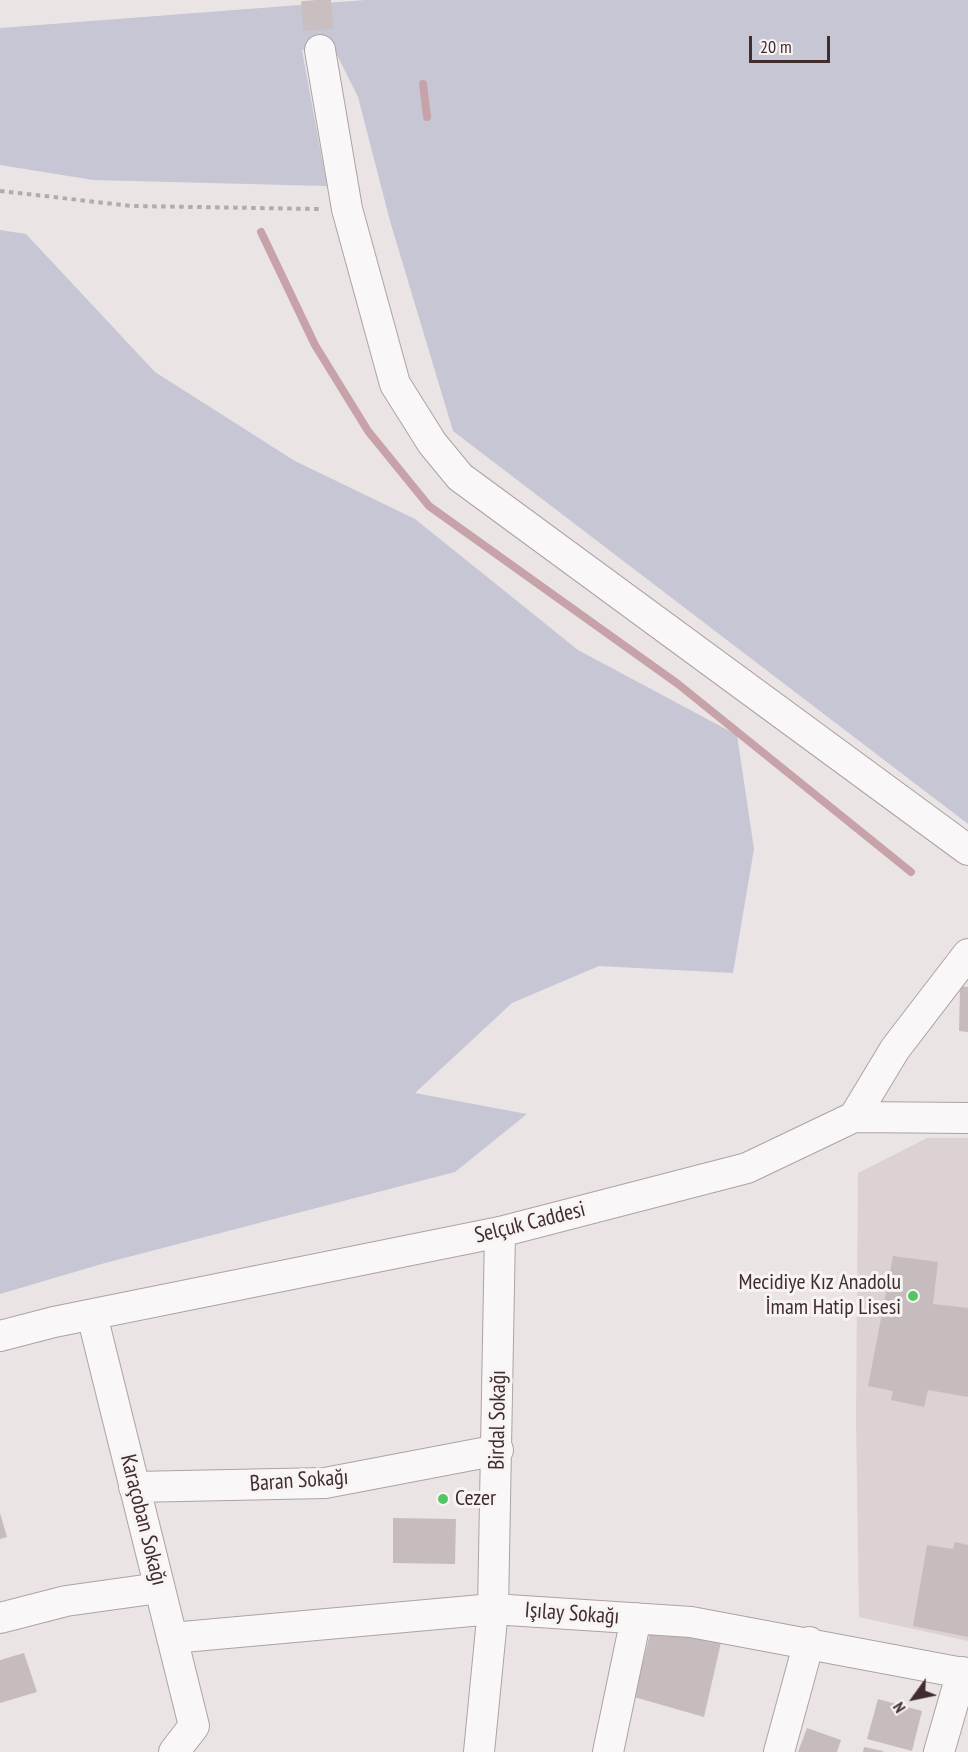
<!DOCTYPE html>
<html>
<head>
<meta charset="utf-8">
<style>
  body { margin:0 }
  #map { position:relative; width:968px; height:1752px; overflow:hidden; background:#ebe4e5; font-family:"PT Sans Narrow",sans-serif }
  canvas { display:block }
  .north { position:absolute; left:884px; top:1668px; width:60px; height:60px; -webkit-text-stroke:4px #f8f4f4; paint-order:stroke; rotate:237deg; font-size:16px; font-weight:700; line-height:24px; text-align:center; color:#422d2e }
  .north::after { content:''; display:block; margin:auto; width:21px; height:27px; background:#422d2e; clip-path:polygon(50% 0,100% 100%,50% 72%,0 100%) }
  .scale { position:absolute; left:749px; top:36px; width:81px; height:27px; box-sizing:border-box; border:3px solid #422d2e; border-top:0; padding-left:8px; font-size:18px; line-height:21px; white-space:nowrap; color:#422d2e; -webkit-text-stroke:4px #f8f4f4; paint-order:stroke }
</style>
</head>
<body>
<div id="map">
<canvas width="968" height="1752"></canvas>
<div class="north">N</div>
<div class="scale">20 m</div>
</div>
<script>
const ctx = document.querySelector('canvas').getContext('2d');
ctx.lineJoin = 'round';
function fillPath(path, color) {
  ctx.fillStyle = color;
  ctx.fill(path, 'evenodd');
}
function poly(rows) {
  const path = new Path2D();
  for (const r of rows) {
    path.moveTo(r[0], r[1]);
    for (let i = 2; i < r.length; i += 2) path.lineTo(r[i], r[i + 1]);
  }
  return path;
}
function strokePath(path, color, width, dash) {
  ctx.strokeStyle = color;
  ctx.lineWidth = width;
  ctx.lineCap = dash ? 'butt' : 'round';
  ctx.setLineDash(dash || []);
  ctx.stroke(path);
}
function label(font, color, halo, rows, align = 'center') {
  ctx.font = font + ' "PT Sans Narrow",sans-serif';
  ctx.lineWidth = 6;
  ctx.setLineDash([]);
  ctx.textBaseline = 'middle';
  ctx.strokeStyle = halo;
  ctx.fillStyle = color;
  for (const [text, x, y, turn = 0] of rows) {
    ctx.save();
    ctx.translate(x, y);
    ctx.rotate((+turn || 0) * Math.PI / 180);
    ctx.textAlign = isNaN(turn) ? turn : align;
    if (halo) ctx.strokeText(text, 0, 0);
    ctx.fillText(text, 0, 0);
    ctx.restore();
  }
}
fillPath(poly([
  [927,1138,968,1138,968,1641,859,1617,856,1419,858,1173]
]), '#ddd2d3');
fillPath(poly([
  [365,0,968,0,968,824,453,431,390,221,358,97,335,51,302,50,327,186,93,180,0,165,0,28],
  [0,230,26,234,155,372,295,461,415,519,578,650,737,735,754,849,733,973,599,966,512,1003,415,1093,527,1114,455,1172,105,1263,0,1294]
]), '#c7c6d4');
strokePath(poly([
  [423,84,427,117],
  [261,232,315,345,368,431,429,506,678,684,911,872]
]), '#c8a2a9', 8);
fillPath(poly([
  [960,986,968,987,968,1032,959,1031],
  [893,1256,938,1262,933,1304,968,1308,968,1397,928,1390,924,1407,891,1400,893,1391,868,1386],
  [0,1513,7,1537,0,1539],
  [393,1518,456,1519,455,1564,393,1563],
  [955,1542,968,1545,968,1637,913,1626,927,1545,953,1549],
  [652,1626,722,1638,704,1717,634,1697],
  [24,1653,37,1692,0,1703,0,1660],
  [878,1699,922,1711,912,1751,867,1739],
  [807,1728,841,1740,837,1752,798,1752],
  [864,1747,883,1751,883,1752,863,1752]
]), '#c7bcbd');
strokePath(poly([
  [316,0,320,50]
]), '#c9bfc0', 30, [30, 15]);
const minor = poly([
  [320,50,347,209,395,384,432,443,460,477,968,850],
  [854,1117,968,1118],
  [92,1315,194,1726,174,1752],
  [0,1336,54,1322,500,1232,747,1168,854,1117,895,1049,968,954],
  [134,1487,325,1483,498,1450],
  [0,1618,66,1601,159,1588],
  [172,1638,493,1609,691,1622,968,1674],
  [479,1752,493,1609,500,1232],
  [608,1752,636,1618],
  [779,1752,809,1642],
  [939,1752,962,1672]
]);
strokePath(minor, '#aea2a3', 32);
strokePath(poly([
  [0,191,132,206,319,209]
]), '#b3aaab', 4, [4.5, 4.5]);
strokePath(minor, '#f9f7f7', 30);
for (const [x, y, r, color] of [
  [913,1296,6,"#54c565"],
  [443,1499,6,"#54c565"]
]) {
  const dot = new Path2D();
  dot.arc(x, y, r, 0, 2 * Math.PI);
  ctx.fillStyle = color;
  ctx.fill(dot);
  strokePath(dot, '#f8f4f4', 2);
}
label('22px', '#422d2e', '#f8f4f4', [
  ["Selçuk Caddesi",530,1223,-14],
  ["Birdal Sokağı",498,1420,-89],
  ["Baran Sokağı",299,1481,-4],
  ["Karaçoban Sokağı",143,1520,76],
  ["Işılay Sokağı",572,1614,4]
]);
label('22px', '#422d2e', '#f8f4f4', [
  ["Mecidiye Kız Anadolu",901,1283],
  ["İmam Hatip Lisesi",901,1308],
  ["Cezer",455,1499,"left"]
], 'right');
</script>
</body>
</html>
